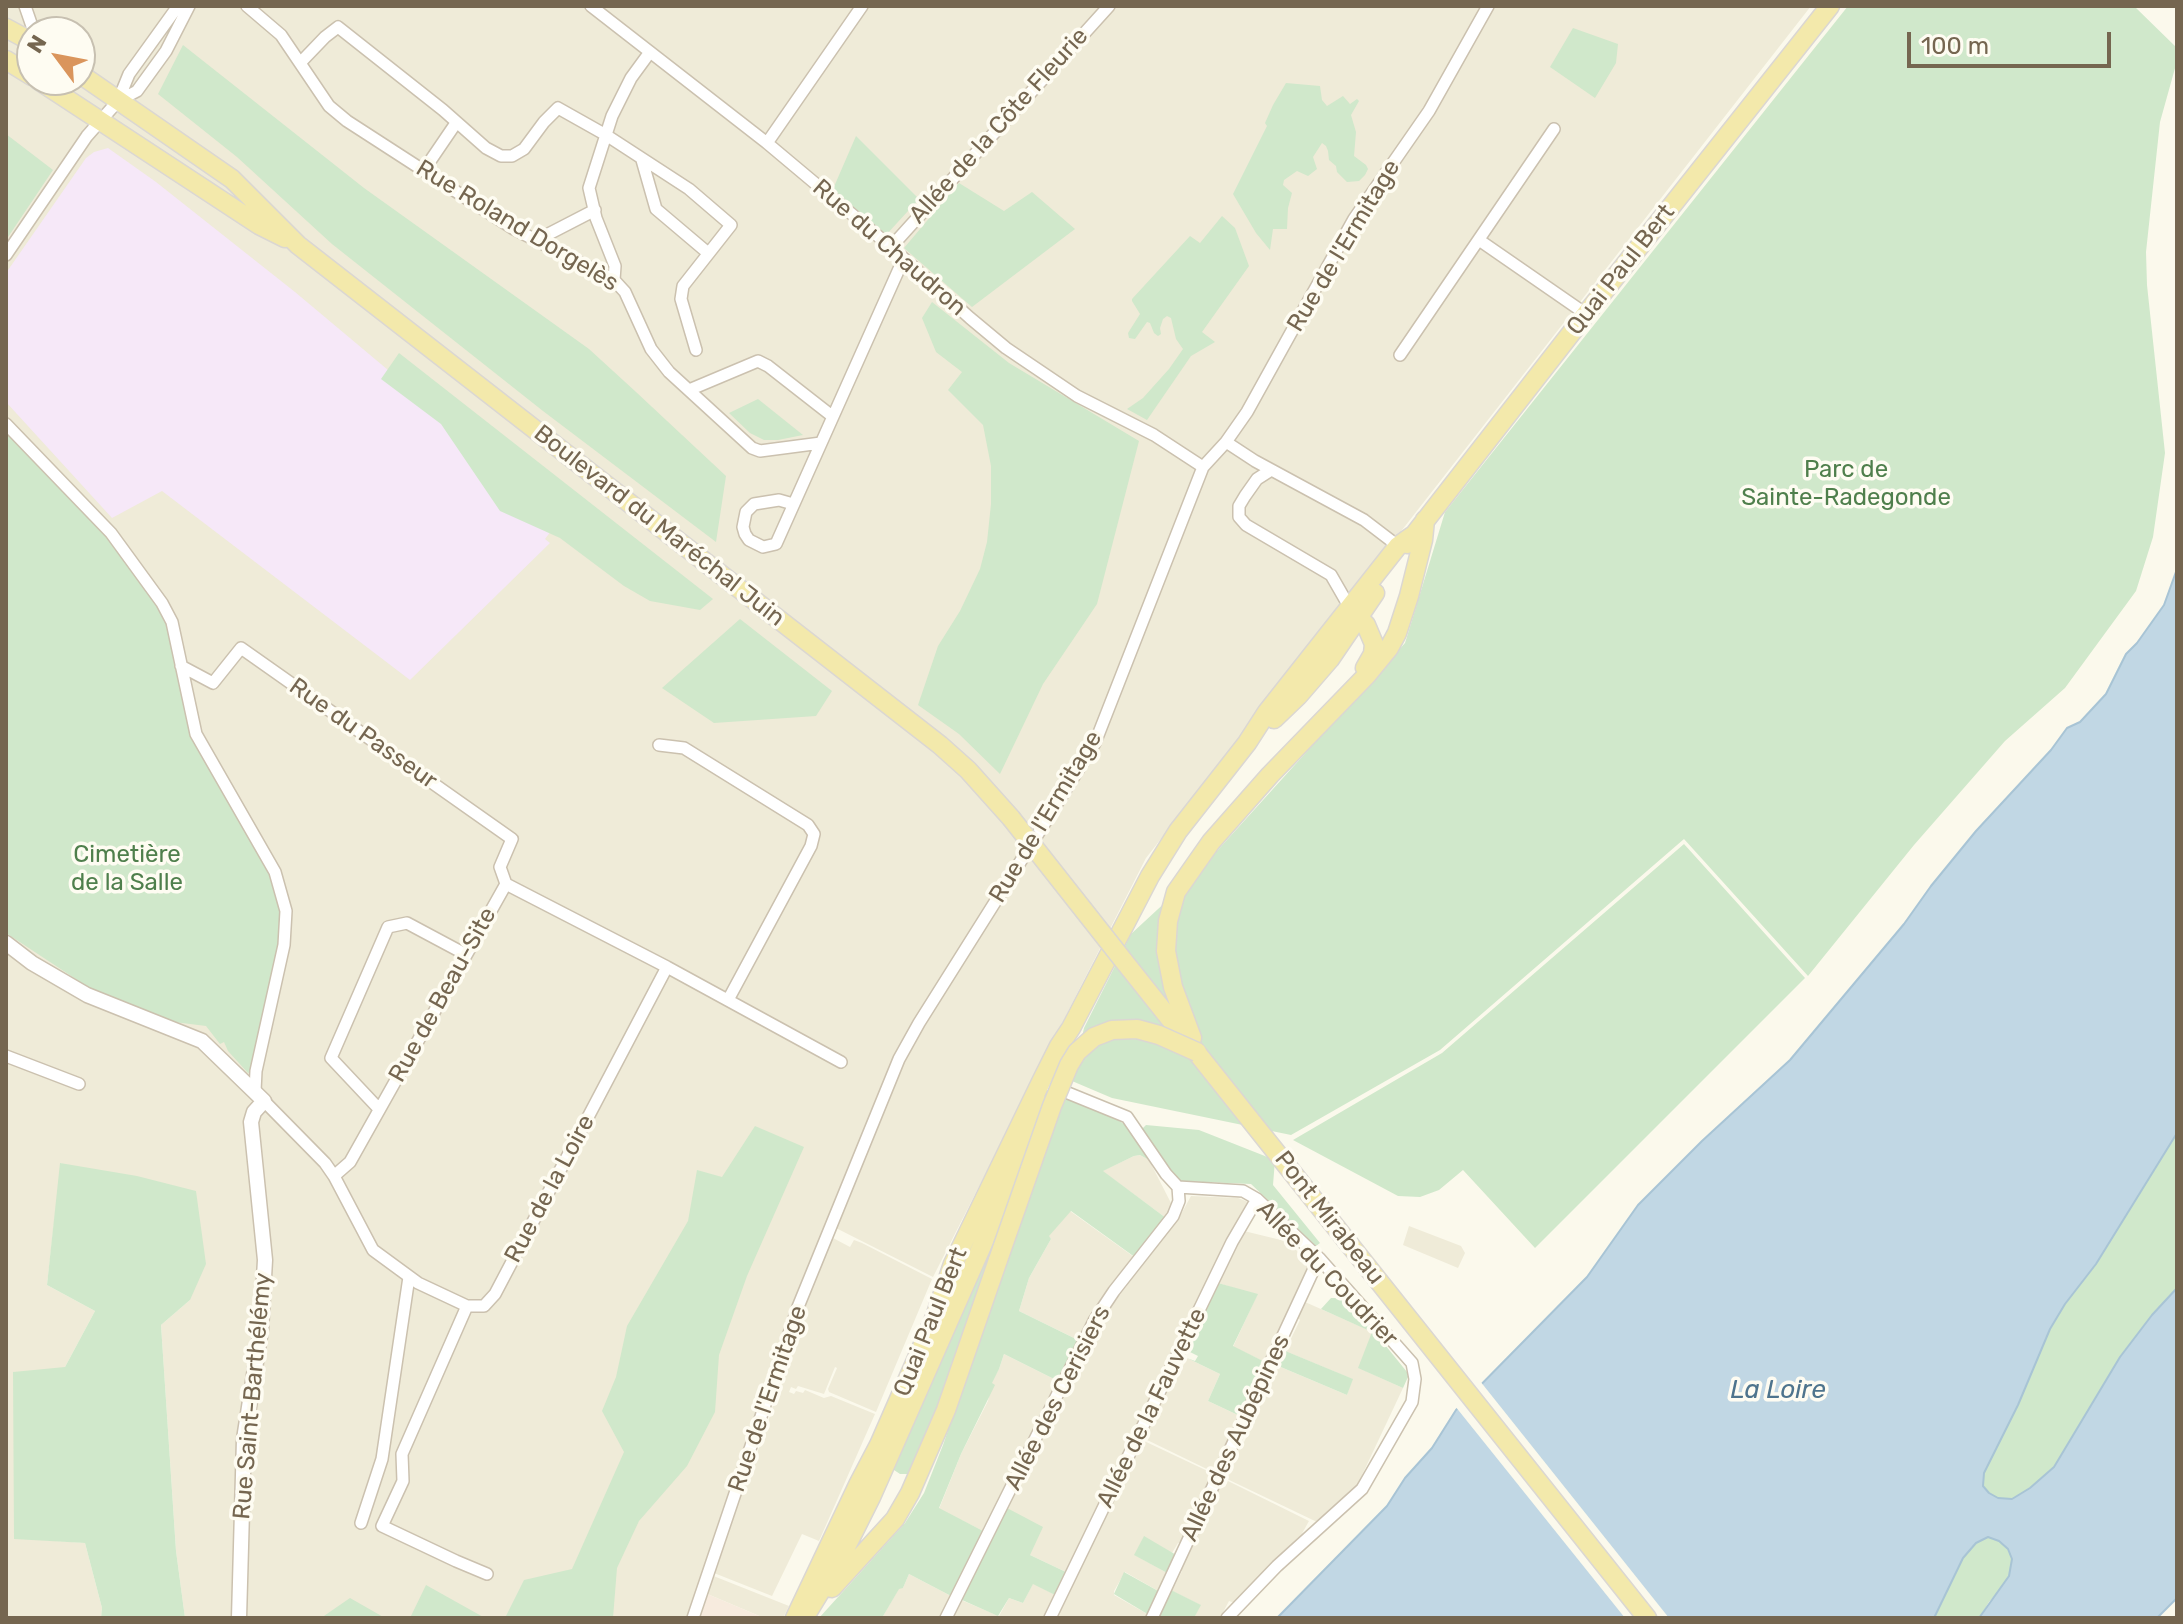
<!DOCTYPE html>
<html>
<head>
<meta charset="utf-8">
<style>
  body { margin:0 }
  #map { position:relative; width:2183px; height:1624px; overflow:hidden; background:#fbf9ec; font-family:Rubik,sans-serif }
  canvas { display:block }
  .frame { position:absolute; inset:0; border:8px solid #756650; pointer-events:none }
  .north { position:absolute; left:16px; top:16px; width:80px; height:80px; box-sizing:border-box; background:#fefcf2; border:2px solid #c7c0b1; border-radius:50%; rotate:302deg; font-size:22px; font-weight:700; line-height:32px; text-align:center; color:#756650 }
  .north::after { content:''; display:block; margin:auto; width:28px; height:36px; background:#da955c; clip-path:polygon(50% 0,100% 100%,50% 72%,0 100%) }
  .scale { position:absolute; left:1907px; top:32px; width:204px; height:36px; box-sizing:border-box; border:4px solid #756650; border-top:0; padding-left:10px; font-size:24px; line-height:28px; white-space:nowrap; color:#756650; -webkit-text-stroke:6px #fefcf2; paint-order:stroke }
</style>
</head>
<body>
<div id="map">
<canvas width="2183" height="1624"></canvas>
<div class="frame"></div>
<div class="north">N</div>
<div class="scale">100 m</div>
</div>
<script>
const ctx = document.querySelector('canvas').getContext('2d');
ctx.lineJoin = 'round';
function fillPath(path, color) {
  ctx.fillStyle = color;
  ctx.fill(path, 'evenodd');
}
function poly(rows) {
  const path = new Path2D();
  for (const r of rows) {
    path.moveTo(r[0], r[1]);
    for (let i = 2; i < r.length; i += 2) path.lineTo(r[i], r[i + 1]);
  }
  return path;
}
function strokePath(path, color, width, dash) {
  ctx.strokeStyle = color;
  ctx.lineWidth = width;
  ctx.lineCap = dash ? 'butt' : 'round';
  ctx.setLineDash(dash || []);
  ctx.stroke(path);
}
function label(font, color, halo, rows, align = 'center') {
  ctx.font = font + ' Rubik,sans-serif';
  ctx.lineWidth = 7;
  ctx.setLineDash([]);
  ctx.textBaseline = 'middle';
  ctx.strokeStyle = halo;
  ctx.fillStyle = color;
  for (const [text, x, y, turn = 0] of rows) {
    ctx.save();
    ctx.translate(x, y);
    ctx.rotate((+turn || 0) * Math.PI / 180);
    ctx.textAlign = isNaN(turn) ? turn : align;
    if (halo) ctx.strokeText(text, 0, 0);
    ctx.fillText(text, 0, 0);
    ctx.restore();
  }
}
fillPath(poly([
  [6,6,1811,6,1146,858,933,1277,828,1224,689,1618,185,1618,176,1551,161,1325,190,1300,61,1163,47,1285,95,1311,65,1367,14,1538,85,1543,102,1608,101,1618,6,1618],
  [32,32,80,32,80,80,32,80],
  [1140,1155,1149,1160,1172,1205,1166,1218,1102,1171,1134,1156],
  [1191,1196,1238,1198,1248,1202,1205,1292,1184,1328,1133,1432,1135,1435,1109,1491,1104,1491,1100,1498,1102,1504,1068,1573,1030,1555,1007,1508,1063,1394,1065,1396,1067,1394,1073,1378,1071,1377,1099,1322,1179,1218],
  [1070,1211,1134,1257,1111,1290,1108,1288,1095,1309,1096,1310,1080,1341,1019,1311,1029,1278,1051,1239,1048,1236],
  [1409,1226,1461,1246,1465,1253,1458,1268,1403,1245],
  [1244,1231,1289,1242,1305,1260,1308,1267,1308,1272,1267,1363,1233,1347,1257,1295,1218,1283],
  [833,1238,850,1247,854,1240,862,1243,932,1279,876,1412,829,1392,828,1389,837,1368,835,1367,824,1394,798,1386,796,1389,791,1387,789,1392,794,1394,796,1391,803,1393,805,1390,824,1398,831,1396,875,1414,819,1541,802,1534,772,1596,714,1573,733,1513,764,1435,803,1308],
  [1305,1302,1373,1332,1359,1368,1403,1388,1355,1490,1317,1522,1225,1478,1224,1475,1230,1463,1232,1463,1241,1441,1244,1442,1249,1432,1246,1430,1259,1408,1257,1406,1276,1365,1347,1395,1352,1379,1285,1351,1300,1320,1298,1318],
  [1004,1354,1060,1382,1052,1399,1047,1400,1045,1404,1044,1408,1047,1409,1019,1463,1017,1462,1013,1469,1016,1471,993,1514,983,1528,986,1530,985,1532,939,1509,961,1454,988,1401,991,1383,999,1369],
  [1187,1358,1220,1374,1208,1401,1240,1416,1215,1473,1143,1438,1170,1384,1173,1385,1178,1376],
  [1142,1440,1214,1474,1204,1493,1184,1542,1178,1543,1172,1553,1144,1537,1135,1555,1169,1574,1160,1592,1125,1572,1114,1591,1114,1595,1149,1615,1148,1618,1056,1618,1126,1473,1130,1469],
  [1228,1481,1309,1521,1299,1539,1235,1603,1229,1601,1220,1618,1194,1618,1200,1605,1172,1591,1182,1571,1180,1570,1220,1485,1225,1487],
  [909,1574,953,1597,943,1618,882,1618,899,1588,903,1588],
  [711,1575,789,1606,783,1618,764,1618,705,1593],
  [1033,1583,1057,1596,1046,1618,952,1618,961,1600,999,1616,1009,1598,1023,1603]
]), '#efebd8');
fillPath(poly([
  [705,1593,764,1618,697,1618]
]), '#f7ebde');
fillPath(poly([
  [108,148,156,182,295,292,431,406,554,527,545,539,550,543,410,680,162,491,112,518,6,402,6,273,86,158,94,152]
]), '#f6e8f8');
fillPath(poly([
  [1848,6,2134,6,2177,48,2177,61,2160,122,2146,252,2147,285,2165,453,2153,537,2136,591,2065,688,2005,741,1914,845,1808,976,1684,839,1440,1050,1291,1135,1112,1098,1072,1081,1084,1028,1131,934,1197,873,1405,643,1445,512],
  [1573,28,1618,44,1616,63,1595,98,1550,67],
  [183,45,364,188,589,349,636,392,726,476,716,542,543,411,332,244,237,157,158,94],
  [1286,83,1320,86,1322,100,1327,106,1343,96,1350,104,1357,99,1359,101,1351,115,1356,132,1354,156,1366,165,1368,169,1365,175,1359,181,1347,182,1337,172,1336,166,1329,160,1328,151,1326,146,1322,143,1313,157,1317,169,1308,176,1297,171,1284,180,1283,185,1292,193,1288,208,1287,229,1273,229,1270,250,1256,233,1233,194,1267,126,1265,123,1273,105],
  [6,134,53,170,6,240],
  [856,136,919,199,886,235,833,189],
  [959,183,1004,211,1032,192,1075,229,972,307,904,248],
  [1222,216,1235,228,1249,266,1202,332,1215,342,1191,356,1147,420,1127,409,1143,398,1169,369,1183,349,1176,339,1171,318,1167,316,1163,319,1160,328,1161,334,1158,336,1154,333,1150,323,1147,322,1135,339,1129,338,1128,333,1140,314,1132,301,1132,299,1190,236,1200,243],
  [932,302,1009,363,1139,441,1097,604,1043,684,1000,774,959,734,918,705,938,646,960,611,980,569,987,542,991,504,991,466,983,425,948,390,962,372,936,352,922,318],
  [399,353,713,599,700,610,650,601,624,586,560,538,500,511,441,424,381,379],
  [758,399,803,435,778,440,764,440,750,433,729,413],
  [6,433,105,535,150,593,166,623,190,735,265,861,281,917,278,949,251,1072,248,1073,228,1051,224,1042,220,1044,206,1026,174,1022,94,991,6,933],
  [740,619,832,691,816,716,714,723,662,688],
  [1684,844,1805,978,1535,1248,1463,1170,1439,1190,1420,1197,1398,1196,1293,1140,1442,1053],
  [1062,1097,1113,1117,1124,1124,1149,1160,1140,1155,1134,1156,1103,1171,1166,1218,1136,1258,1071,1211,1049,1236,1051,1239,1029,1278,1019,1311,1080,1341,1060,1382,1004,1354,999,1369,992,1383,995,1385,961,1454,939,1508,985,1532,953,1597,909,1574,903,1588,899,1589,882,1618,819,1618,905,1523,924,1493,943,1445],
  [1146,1125,1199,1130,1275,1160,1273,1185,1320,1243,1316,1246,1251,1184,1180,1181,1175,1176,1142,1129],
  [755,1126,804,1147,747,1276,719,1355,715,1412,687,1466,639,1521,617,1568,613,1618,505,1618,524,1580,572,1569,624,1452,602,1411,616,1377,627,1326,688,1221,697,1170,722,1177],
  [2177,1133,2177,1288,2152,1315,2120,1357,2054,1467,2030,1488,2012,1499,1998,1498,1989,1493,1983,1486,1984,1473,2050,1329,2065,1304,2096,1264],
  [60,1163,137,1176,196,1191,206,1264,190,1300,161,1325,176,1551,185,1618,101,1618,102,1608,85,1543,14,1539,13,1372,65,1367,95,1311,47,1285],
  [987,1251,989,1264,916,1467,907,1474,900,1474,894,1470,894,1462],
  [1218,1283,1258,1294,1233,1346,1267,1363,1246,1409,1240,1416,1208,1401,1220,1374,1187,1358,1195,1361,1198,1356,1186,1350],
  [1331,1298,1337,1298,1351,1303,1407,1372,1408,1377,1403,1388,1358,1368,1372,1332,1321,1309],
  [1283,1350,1353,1379,1347,1395,1276,1365],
  [1007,1508,1043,1527,1030,1555,1068,1573,1057,1596,1033,1584,1023,1603,1009,1598,998,1616,962,1600],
  [1144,1536,1178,1556,1169,1574,1134,1555],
  [1988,1537,1999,1541,2008,1549,2012,1559,2009,1576,2002,1587,1989,1602,1979,1618,1934,1618,1963,1558,1976,1543],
  [1124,1572,1160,1592,1149,1615,1114,1594],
  [426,1585,485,1618,410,1618],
  [1171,1590,1201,1605,1194,1618,1157,1618],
  [350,1598,385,1618,321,1618]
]), '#d0e8cb');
const water = poly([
  [2177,569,2177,1133,2096,1264,2065,1304,2050,1329,2018,1405,1984,1473,1983,1486,1989,1493,1998,1498,2012,1499,2030,1488,2054,1467,2120,1357,2152,1315,2177,1288,2177,1598,2157,1618,1979,1618,2009,1576,2012,1559,2008,1549,1999,1541,1988,1537,1976,1543,1963,1558,1934,1618,1277,1618,1387,1506,1405,1478,1432,1448,1456,1410,1587,1277,1638,1205,1702,1141,1790,1060,1904,924,1931,886,1976,831,2051,750,2067,728,2080,722,2106,694,2126,654,2137,643,2164,605,2177,569]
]);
fillPath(water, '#c1d7e4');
strokePath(water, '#a8c4d5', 2);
fillPath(poly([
  [1480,1381,1669,1618,1625,1618,1455,1406]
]), '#fbf9ec');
const minor = poly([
  [25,6,34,32],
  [247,6,281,35,329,106,347,121,514,229,614,280,625,292,651,349,669,372,752,448,760,451,821,443],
  [591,6,767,143,891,247,970,318,1006,348,1077,396,1154,435,1203,467],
  [301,62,325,37,338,27,443,110,486,148,501,156,512,156,524,149,544,122,558,108,606,135,689,189,731,225,683,286,681,299,696,350],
  [118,101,137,91,166,51,189,6],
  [767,143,862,6],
  [642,160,656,209,708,253],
  [424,170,456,123],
  [1479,240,1586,314],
  [535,241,595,210],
  [891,247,1109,6],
  [6,255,87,136,118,101,129,74,178,6],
  [614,280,615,266,596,218,589,188,612,116,631,78,650,52],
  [1400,355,1554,129],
  [689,390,758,361,768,366,832,416],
  [6,424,111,533,162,603,172,622,196,734,275,872,286,911,284,945,256,1071,255,1091],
  [1226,442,1255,461,1364,520,1398,546],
  [1271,470,1257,479,1245,496,1239,506,1239,517,1246,525,1331,575,1350,608],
  [793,504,779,500,754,504,746,512,743,527,745,534,749,540,763,547,776,544,903,260],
  [181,666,213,683,241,648,512,839,500,867,506,884],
  [659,745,684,748,808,825,814,834,811,846,728,1000],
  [6,1056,79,1084],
  [1041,1082,1127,1117,1166,1174,1178,1187,1243,1191,1257,1199,1319,1258,1412,1363,1415,1379,1412,1402,1362,1489,1277,1566,1227,1618],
  [264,1101,325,1163,334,1176,373,1250,418,1283,467,1306,484,1306,495,1294,667,967],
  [379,1109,331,1058,388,927,407,923,465,954],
  [334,1176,350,1162,506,884,667,967,841,1062],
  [467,1306,402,1454,403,1481,382,1526,456,1561,487,1574],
  [361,1523,382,1459,409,1277],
  [693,1618,798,1307,899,1059,919,1023,1095,743,1203,467,1226,442,1247,412,1354,219,1429,111,1488,6],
  [946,1618,1094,1321,1114,1291,1173,1216,1179,1201,1178,1187],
  [1050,1618,1232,1242,1257,1199],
  [1152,1618,1319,1258]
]);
const tertiary = poly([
  [6,943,32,963,87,995,202,1041,264,1101,254,1112,251,1122,265,1260,261,1330,244,1439,239,1618]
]);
const primary = poly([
  [6,28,32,42],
  [6,60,32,76],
  [80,74,232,179,298,245,940,745,968,770,1011,818],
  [38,80,259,225,285,238],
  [1407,544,1586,314,1830,6],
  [1353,611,1366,625,1374,644,1373,654,1365,668],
  [1274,719,1298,696,1330,659,1375,593],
  [1123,960,1647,1618],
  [1192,1038,1173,987,1166,951,1168,921,1176,892,1211,842,1270,775,1366,676,1389,648,1397,633,1409,596,1423,540,1425,520],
  [832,1588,895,1519,910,1493,946,1410,998,1260],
  [795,1618,858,1485,879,1445,935,1317,953,1264,1041,1082,1059,1046,1071,1028,1150,876,1178,831,1247,743,1267,712,1398,546,1412,536],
  [804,1618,840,1559,871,1497,1026,1146,1042,1105]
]);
strokePath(minor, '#cbc1af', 14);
strokePath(tertiary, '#cbc1af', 17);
strokePath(primary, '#dbd7d2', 21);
strokePath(minor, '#fff', 11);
strokePath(tertiary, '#fff', 14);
strokePath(primary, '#f3e9ab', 18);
const primaryBridge = poly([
  [1011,818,1123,960],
  [998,1260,1052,1106,1069,1065,1077,1052,1094,1037,1112,1030,1137,1029,1159,1035,1197,1052]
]);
strokePath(primaryBridge, '#dbd7d2', 21, []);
strokePath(primaryBridge, '#f3e9ab', 18);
label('24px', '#756650', '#fefcf2', [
  ["Allée de la Côte Fleurie",999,126,-48],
  ["Rue Roland Dorgelès",517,226,31],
  ["Rue de l'Ermitage",1344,246,-59],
  ["Rue du Chaudron",889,248,41],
  ["Quai Paul Bert",1621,270,-52],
  ["Boulevard du Maréchal Juin",659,526,38],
  ["Rue du Passeur",363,734,35],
  ["Rue de l'Ermitage",1046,817,-59],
  ["Rue de Beau-Site",443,995,-61],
  ["Rue de la Loire",550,1189,-62],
  ["Pont Mirabeau",1329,1218,52],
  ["Allée du Coudrier",1327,1274,46],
  ["Quai Paul Bert",931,1322,-68],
  ["Rue Saint-Barthélémy",253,1396,-85],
  ["Allée des Cerisiers",1058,1398,-63],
  ["Rue de l'Ermitage",768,1399,-71],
  ["Allée de la Fauvette",1152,1408,-64],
  ["Allée des Aubépines",1236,1438,-65]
]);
label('24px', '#4f7f4c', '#fefcf2', [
  ["Parc de",1846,470],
  ["Sainte-Radegonde",1846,498],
  ["Cimetière",127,855],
  ["de la Salle",127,883]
]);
label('italic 26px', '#4e748d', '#fefcf2', [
  ["La Loire",1778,1390]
]);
</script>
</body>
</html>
